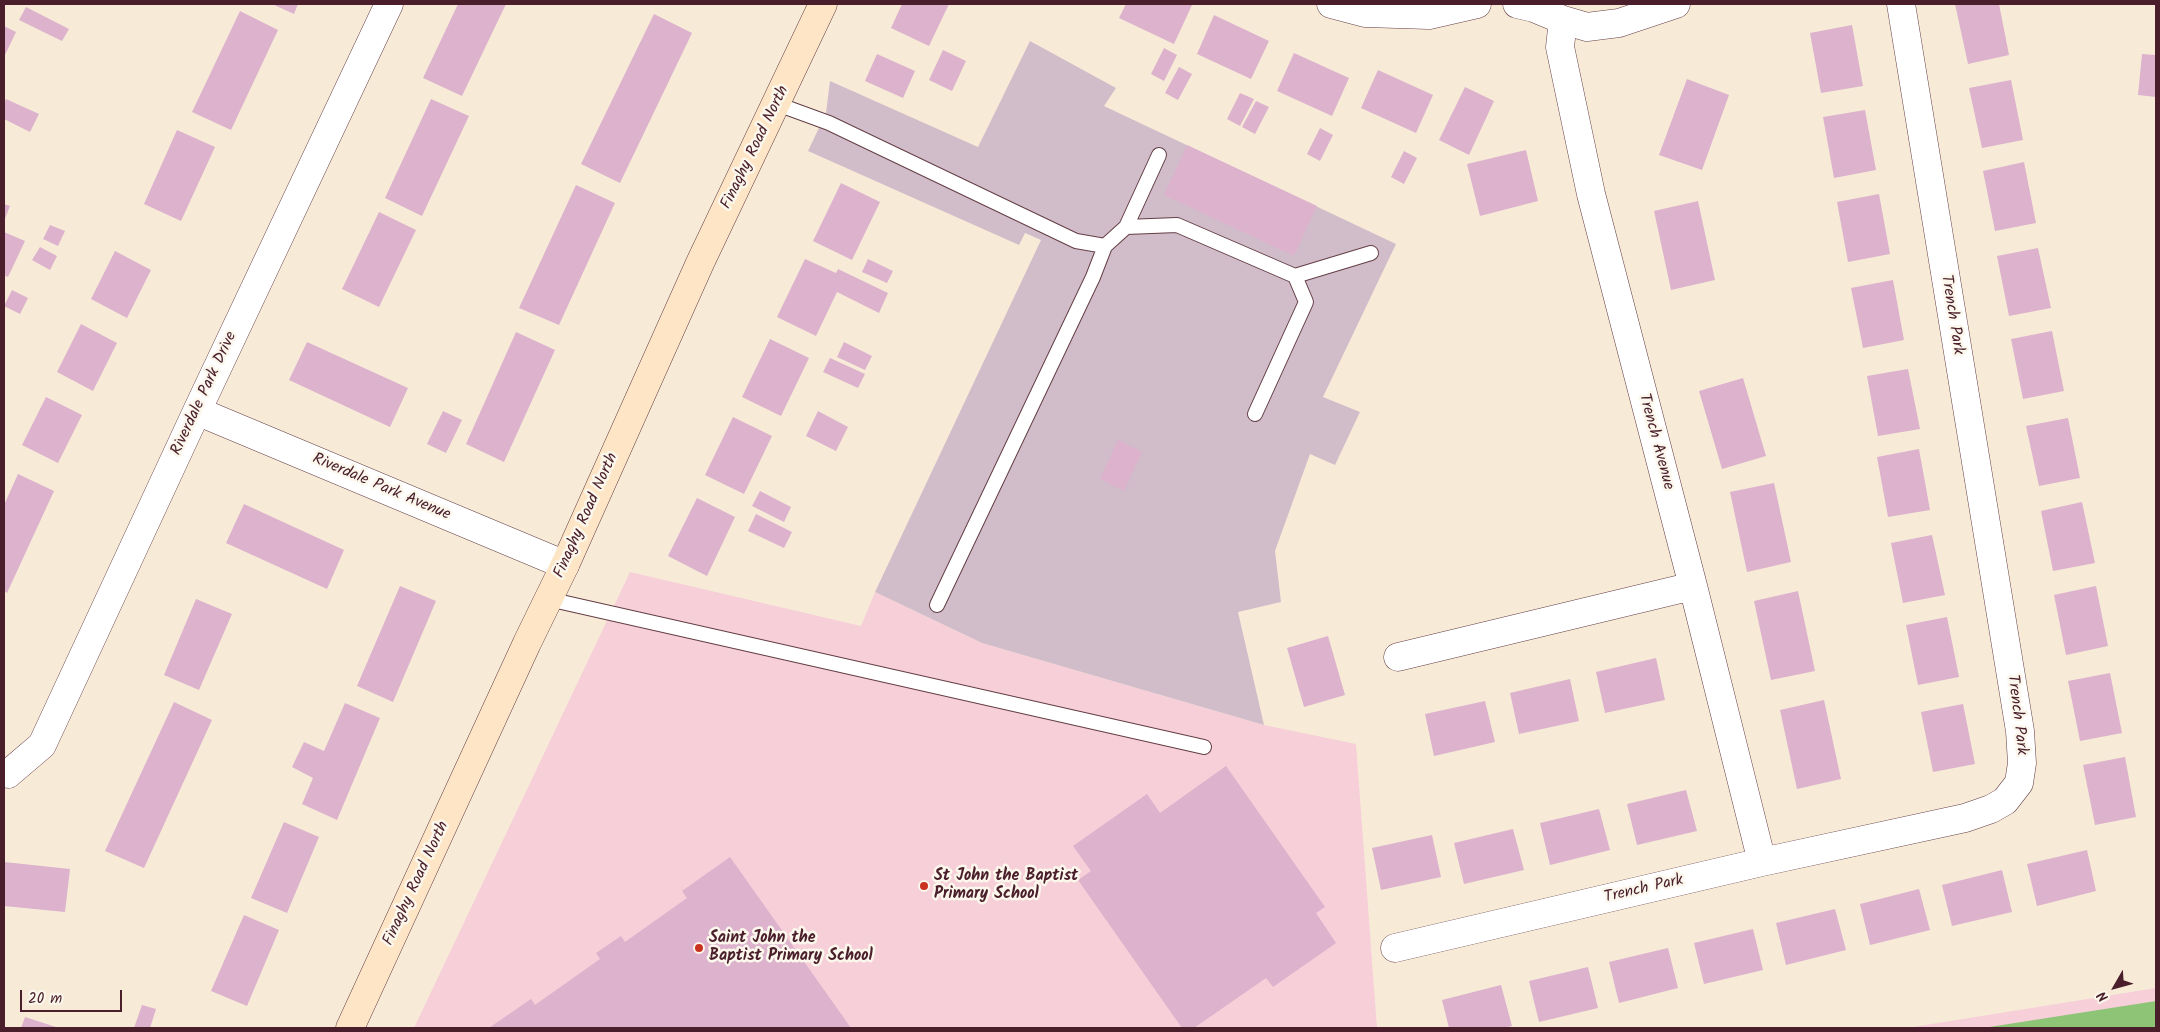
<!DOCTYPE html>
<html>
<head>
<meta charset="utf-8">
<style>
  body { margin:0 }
  #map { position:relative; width:2160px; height:1032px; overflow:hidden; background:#f7ebd8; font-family:Kalam,sans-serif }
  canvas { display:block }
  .frame { position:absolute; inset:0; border:5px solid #4a1f2b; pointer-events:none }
  .north { position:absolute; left:2090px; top:962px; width:50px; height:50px; -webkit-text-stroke:4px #fbf7ec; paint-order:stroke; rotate:232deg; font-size:14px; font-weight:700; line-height:20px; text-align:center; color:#4a1f2b }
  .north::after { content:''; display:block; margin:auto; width:18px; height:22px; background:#4a1f2b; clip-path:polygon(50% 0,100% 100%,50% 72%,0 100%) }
  .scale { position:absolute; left:20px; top:990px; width:102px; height:22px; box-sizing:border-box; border:2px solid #4a1f2b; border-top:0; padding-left:6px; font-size:15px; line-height:18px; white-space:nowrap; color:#4a1f2b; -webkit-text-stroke:4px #fbf7ec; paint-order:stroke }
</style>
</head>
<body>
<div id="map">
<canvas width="2160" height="1032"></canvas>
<div class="frame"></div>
<div class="north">N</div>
<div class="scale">20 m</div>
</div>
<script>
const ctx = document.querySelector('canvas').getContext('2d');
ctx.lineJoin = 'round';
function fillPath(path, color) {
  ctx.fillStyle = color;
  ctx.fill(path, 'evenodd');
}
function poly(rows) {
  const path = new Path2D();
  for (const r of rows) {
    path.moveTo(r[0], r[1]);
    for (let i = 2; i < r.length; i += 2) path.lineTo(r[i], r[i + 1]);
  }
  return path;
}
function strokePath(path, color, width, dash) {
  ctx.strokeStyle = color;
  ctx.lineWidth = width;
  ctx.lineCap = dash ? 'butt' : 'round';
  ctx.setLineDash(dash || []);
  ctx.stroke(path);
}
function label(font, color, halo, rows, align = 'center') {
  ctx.font = font + ' Kalam,sans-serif';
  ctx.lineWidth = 5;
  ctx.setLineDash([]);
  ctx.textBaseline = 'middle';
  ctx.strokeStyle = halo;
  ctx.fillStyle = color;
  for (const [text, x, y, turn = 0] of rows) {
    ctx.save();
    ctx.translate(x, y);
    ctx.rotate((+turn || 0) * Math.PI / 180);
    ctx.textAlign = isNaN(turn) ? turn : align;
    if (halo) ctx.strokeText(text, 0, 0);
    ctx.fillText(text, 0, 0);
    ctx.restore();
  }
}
fillPath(poly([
  [630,572,861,626,875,592,982,643,1264,725,1356,744,1377,1028,414,1028],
  [2156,988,2156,1028,1907,1028]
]), '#f6cfd8');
fillPath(poly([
  [1030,41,1116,88,1104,106,1396,244,1323,397,1360,412,1335,465,1310,454,1275,551,1281,602,1238,612,1264,725,982,643,875,592,1041,240,1025,233,1019,245,808,151,826,113,830,81,978,147]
]), '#d1bdca');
fillPath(poly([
  [2156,1001,2156,1028,1983,1028]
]), '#8ec476');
fillPath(poly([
  [272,4,298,4,294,14],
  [458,4,506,4,462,96,423,78],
  [902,4,949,4,929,46,891,28],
  [1126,4,1189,4,1192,5,1174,44,1119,18],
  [1955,4,1999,4,2009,55,1968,64],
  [26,7,69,29,62,41,19,20],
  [240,11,278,30,231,130,192,112],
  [654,14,692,33,620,183,581,164],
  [1214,15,1269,41,1251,79,1197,54],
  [1852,25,1863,86,1821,93,1810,33],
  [4,26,16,32,4,57],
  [1164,48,1177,55,1164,81,1151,74],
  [943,50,966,61,952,91,929,80],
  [1294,53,1349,78,1332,116,1277,91],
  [877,54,915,71,903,98,865,81],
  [2142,54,2156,55,2156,97,2138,95],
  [1179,67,1192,74,1178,100,1165,93],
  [1378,70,1433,95,1416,133,1361,108],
  [1687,79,1729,95,1702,170,1659,155],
  [2011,80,2023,140,1982,148,1969,88],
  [1465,87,1494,101,1469,155,1439,140],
  [1240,93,1254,99,1240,126,1227,119],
  [6,99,39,114,30,132,4,119,4,104],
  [431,99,469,116,422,216,385,198],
  [1256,101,1269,107,1255,134,1242,127],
  [1865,110,1876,170,1834,178,1823,117],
  [1320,128,1333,135,1320,161,1307,154],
  [177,130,215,147,181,221,144,204],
  [1187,145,1317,206,1294,256,1164,195],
  [1526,150,1538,201,1480,216,1467,164],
  [1404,151,1417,158,1404,184,1391,177],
  [2024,162,2036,223,1995,231,1983,171],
  [841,183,880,202,852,260,813,241],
  [576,185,615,203,559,325,519,308],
  [1879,194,1890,254,1848,262,1837,202],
  [1698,201,1715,280,1671,290,1654,211],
  [4,204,10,206,4,221],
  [379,212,416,230,379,307,342,289],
  [50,225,65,231,58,246,43,239],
  [4,232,25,241,8,277,4,275],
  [40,247,57,256,50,270,32,260],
  [2038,248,2051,308,2009,316,1997,256],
  [115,251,151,270,127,318,91,299],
  [805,259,836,273,838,269,888,293,879,313,837,292,816,336,777,317],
  [868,259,893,271,887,283,862,272],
  [1893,280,1904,340,1863,348,1851,288],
  [12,290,28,298,20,314,4,306],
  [81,324,117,343,93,391,57,372],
  [2052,331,2064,391,2023,399,2011,339],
  [516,332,555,350,504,462,466,444],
  [770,339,809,358,781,416,742,397],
  [307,342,408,388,390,427,289,380],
  [844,342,872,356,865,370,837,357],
  [830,358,865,374,858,388,823,372],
  [1908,369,1920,429,1878,436,1867,376],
  [1743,378,1766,456,1722,469,1699,391],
  [46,397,82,415,58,463,22,445],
  [443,411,462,420,446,453,427,444],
  [818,411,848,427,836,451,806,436],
  [733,417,772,436,744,494,705,475],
  [2068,418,2080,478,2039,486,2026,426],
  [1118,440,1142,452,1124,491,1100,479],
  [1919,449,1930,510,1888,517,1877,457],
  [18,474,54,491,7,593,4,591,4,505],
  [1774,483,1791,562,1747,572,1730,492],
  [760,491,791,507,784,522,752,506],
  [697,498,735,517,707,576,668,556],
  [2082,502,2095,563,2053,571,2041,511],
  [244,504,344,550,327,589,226,543],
  [756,514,792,532,784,548,748,531],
  [1932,535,1945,595,1903,603,1891,543],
  [400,586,436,601,393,702,357,686],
  [2096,586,2108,646,2066,655,2054,595],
  [1798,591,1815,671,1771,680,1754,601],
  [196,599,232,614,199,690,164,675],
  [1947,617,1959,677,1918,685,1906,625],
  [1328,636,1345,695,1304,707,1287,648],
  [1656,658,1665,700,1605,713,1596,672],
  [2110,673,2122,733,2080,741,2068,681],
  [1570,679,1579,721,1519,734,1510,693],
  [1824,700,1841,779,1797,789,1780,710],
  [1485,701,1495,742,1434,756,1425,714],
  [174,702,212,720,144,868,105,851],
  [345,703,380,718,337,820,302,804,313,778,292,767,304,742,324,751],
  [1963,704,1975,764,1933,772,1921,712],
  [2125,757,2136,817,2095,825,2083,765],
  [1226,766,1325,907,1316,913,1336,943,1273,987,1266,978,1194,1028,1182,1028,1078,880,1091,871,1073,846,1147,794,1160,813],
  [1686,790,1697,831,1637,845,1627,804],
  [1599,809,1610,850,1550,865,1540,823],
  [284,822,319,837,287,913,251,898],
  [1513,829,1524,870,1464,884,1454,843],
  [1432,835,1441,877,1381,890,1372,848],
  [2087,850,2096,891,2037,906,2027,864],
  [730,857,851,1028,489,1028,531,999,535,1005,600,959,596,953,621,936,625,942,687,898,682,891],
  [4,862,70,869,65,912,4,906],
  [2002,870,2012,912,1952,926,1942,885],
  [1919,889,1930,930,1870,945,1860,904],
  [1835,909,1846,950,1786,965,1776,923],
  [244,915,279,930,247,1006,211,991],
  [1753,929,1763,970,1704,984,1694,943],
  [1668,948,1678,988,1619,1003,1609,962],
  [1588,967,1598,1008,1539,1022,1529,981],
  [1501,985,1512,1026,1503,1028,1449,1028,1442,1000],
  [142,1005,156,1009,150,1028,134,1028],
  [25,1017,59,1028,21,1028]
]), '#dcb2cd');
const lane = poly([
  [777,104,829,123,1076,241,1105,246,1126,227,1177,225,1295,276,1306,302,1255,414],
  [1126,227,1159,155],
  [1295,276,1371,253],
  [548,599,1204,747],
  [937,605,1093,277,1105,246]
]);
const street = poly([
  [1331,4,1365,13,1429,15,1477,4],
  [1517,4,1534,8,1563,20,1587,27,1619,23,1676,4],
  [1563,20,1560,47,1591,194,1693,586,1762,862],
  [197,411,565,565],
  [1398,657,1693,586],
  [4,773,8,774,42,745,197,411,389,4],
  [1395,948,1762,862,1965,818,1991,809,2005,801,2019,783,2022,763,2020,731,1901,4]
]);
const secondary = poly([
  [350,1028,527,643,565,565,700,263,823,4]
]);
strokePath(lane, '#643e45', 16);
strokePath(street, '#643e45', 29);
strokePath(secondary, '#643e45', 29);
strokePath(lane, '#fff', 14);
strokePath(street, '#fff', 28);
strokePath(secondary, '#fde5c5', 28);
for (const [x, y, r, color] of [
  [924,886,5,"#c8321e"],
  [699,948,5,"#c8321e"]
]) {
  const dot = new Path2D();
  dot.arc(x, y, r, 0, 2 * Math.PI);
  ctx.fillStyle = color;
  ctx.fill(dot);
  strokePath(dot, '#fbf7ec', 2);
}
label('16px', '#4a1f2b', '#fbf7ec', [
  ["Finaghy Road North",756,148,-64],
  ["Trench Park",1951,315,81],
  ["Riverdale Park Drive",205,394,-65],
  ["Trench Avenue",1655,442,75],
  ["Riverdale Park Avenue",381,488,23],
  ["Finaghy Road North",587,516,-66],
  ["Trench Park",2016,715,83],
  ["Finaghy Road North",417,884,-65],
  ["Trench Park",1644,890,-13]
]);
label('bold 16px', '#4a1f2b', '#fbf7ec', [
  ["St John the Baptist",934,877],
  ["Primary School",934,895],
  ["Saint John the",709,939],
  ["Baptist Primary School",709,957]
], 'left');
</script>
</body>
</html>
